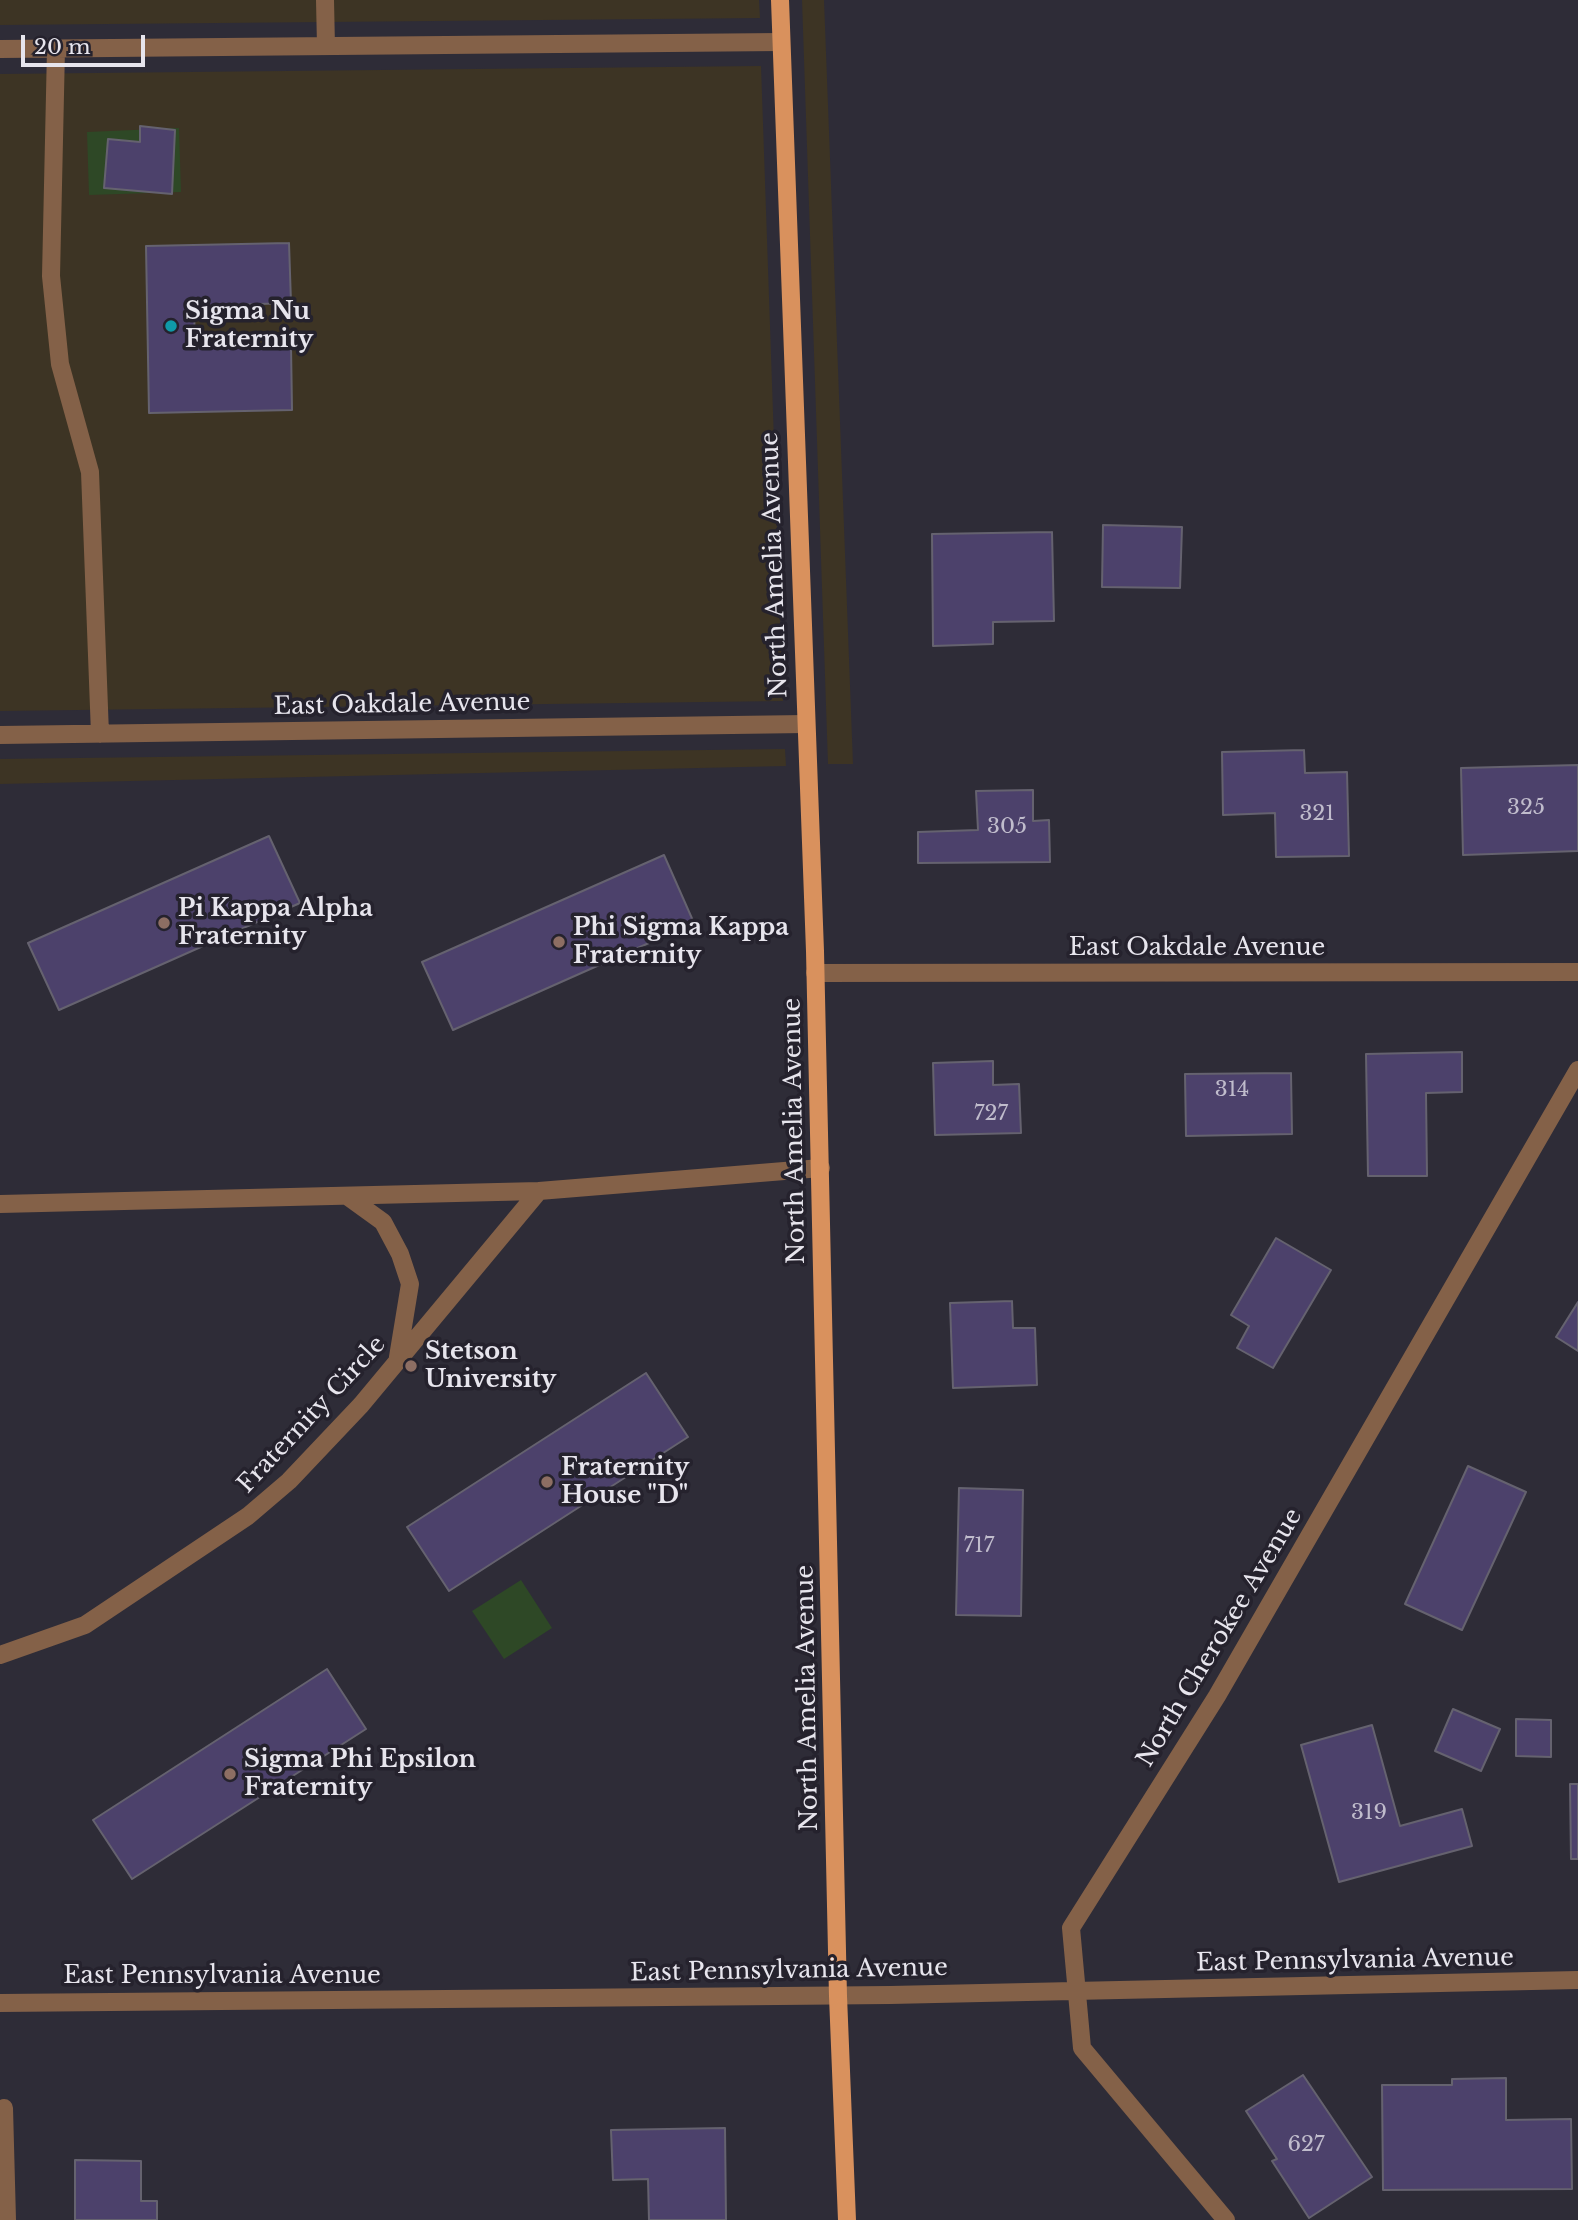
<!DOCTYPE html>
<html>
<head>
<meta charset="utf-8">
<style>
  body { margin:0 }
  #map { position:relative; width:1578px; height:2220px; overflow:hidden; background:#2e2c37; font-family:"Libre Baskerville",serif }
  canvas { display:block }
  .scale { position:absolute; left:21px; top:35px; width:124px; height:32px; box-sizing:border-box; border:4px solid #e7e5ed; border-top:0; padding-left:9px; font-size:21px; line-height:24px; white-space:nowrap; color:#e7e5ed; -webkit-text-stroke:5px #25222d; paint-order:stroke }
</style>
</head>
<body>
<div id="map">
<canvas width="1578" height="2220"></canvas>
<div class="scale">20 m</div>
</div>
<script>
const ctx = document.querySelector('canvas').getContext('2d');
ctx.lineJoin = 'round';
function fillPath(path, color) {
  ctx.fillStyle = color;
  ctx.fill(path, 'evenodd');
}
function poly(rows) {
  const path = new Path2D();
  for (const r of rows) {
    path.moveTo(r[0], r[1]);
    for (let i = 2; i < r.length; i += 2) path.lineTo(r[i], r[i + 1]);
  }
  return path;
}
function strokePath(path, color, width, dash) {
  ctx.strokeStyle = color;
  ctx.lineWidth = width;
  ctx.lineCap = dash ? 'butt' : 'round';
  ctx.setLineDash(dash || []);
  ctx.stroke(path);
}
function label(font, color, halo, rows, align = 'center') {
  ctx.font = font + ' "Libre Baskerville",serif';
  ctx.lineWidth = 7;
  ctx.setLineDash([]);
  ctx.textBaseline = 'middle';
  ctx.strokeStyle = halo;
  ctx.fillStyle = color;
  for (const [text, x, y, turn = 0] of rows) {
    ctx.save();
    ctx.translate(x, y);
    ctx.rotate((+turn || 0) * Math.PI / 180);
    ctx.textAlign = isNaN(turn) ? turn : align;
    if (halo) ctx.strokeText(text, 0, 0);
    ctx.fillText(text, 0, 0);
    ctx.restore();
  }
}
fillPath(poly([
  [0,0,759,0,760,18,0,25],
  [802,0,824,0,853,764,828,764],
  [761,66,783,701,0,711,0,74],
  [785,749,786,766,0,784,0,759]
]), '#3d3424');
fillPath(poly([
  [179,128,181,192,89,195,87,132],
  [521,1580,552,1628,504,1659,472,1611]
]), '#2e4826');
const building = poly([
  [140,126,175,130,172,194,104,188,108,139,140,142,140,126],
  [289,243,291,303,194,306,195,348,291,346,292,410,149,413,146,246,289,243],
  [1103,525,1182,527,1180,588,1102,587,1103,525],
  [1052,532,1054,621,993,622,993,644,933,646,932,534,1052,532],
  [1304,750,1305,773,1347,772,1349,856,1276,857,1275,813,1223,815,1222,752,1304,750],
  [1578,765,1578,851,1463,855,1461,768,1578,765],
  [1033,790,1033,821,1049,820,1050,862,918,863,918,832,978,830,976,791,1033,790],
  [269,836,300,903,59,1010,28,943,269,836],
  [664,855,694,923,453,1030,422,962,664,855],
  [1462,1052,1462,1092,1426,1093,1427,1176,1368,1176,1366,1054,1462,1052],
  [993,1061,993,1085,1019,1084,1021,1133,935,1135,933,1063,993,1061],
  [1291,1073,1292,1134,1186,1136,1185,1074,1291,1073],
  [1276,1238,1331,1270,1273,1368,1237,1348,1249,1326,1231,1315,1276,1238],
  [1012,1301,1013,1328,1035,1328,1037,1385,953,1388,950,1303,1012,1301],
  [1578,1302,1578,1351,1556,1337,1578,1302],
  [646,1373,688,1437,449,1591,407,1527,646,1373],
  [1468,1466,1526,1492,1462,1630,1405,1604,1468,1466],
  [959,1488,1023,1490,1021,1616,956,1615,959,1488],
  [327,1669,366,1729,132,1879,93,1820,327,1669],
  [1453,1709,1500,1729,1481,1771,1435,1751,1453,1709],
  [1516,1719,1551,1720,1551,1757,1516,1756,1516,1719],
  [1372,1725,1400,1826,1462,1809,1472,1846,1339,1882,1301,1745,1372,1725],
  [1570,1784,1578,1784,1578,1859,1571,1859,1570,1784],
  [1303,2075,1372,2177,1309,2218,1272,2161,1277,2159,1246,2111,1303,2075],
  [1506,2078,1506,2120,1571,2119,1572,2189,1383,2190,1382,2085,1452,2085,1452,2079,1506,2078],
  [725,2128,726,2220,649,2220,648,2179,613,2180,611,2130,725,2128],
  [75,2160,141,2161,141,2201,157,2201,157,2220,75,2220,75,2160]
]);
fillPath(building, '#4c416b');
strokePath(building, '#65626f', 2);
strokePath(poly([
  [325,0,326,46],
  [0,49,781,42],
  [56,49,51,276,60,364,90,472,100,734],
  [0,735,805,724],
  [815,973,1578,972],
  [347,1196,383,1222,400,1254,410,1284,398,1357],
  [0,1204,539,1191,821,1168],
  [0,1655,85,1625,248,1516,289,1481,361,1405,539,1191],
  [0,2003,890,1995,1578,1980],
  [4,2108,7,2220],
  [1226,2220,1082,2048,1071,1928,1217,1696,1578,1070]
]), '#846148', 18);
strokePath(poly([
  [780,0,815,951,838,1996,847,2220]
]), '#d9915d', 18);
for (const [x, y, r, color] of [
  [171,326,7,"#0f9aa8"],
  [164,923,7,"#8d6e63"],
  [559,942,7,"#8d6e63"],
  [411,1366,7,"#8d6e63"],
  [547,1482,7,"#8d6e63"],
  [230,1774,7,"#8d6e63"]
]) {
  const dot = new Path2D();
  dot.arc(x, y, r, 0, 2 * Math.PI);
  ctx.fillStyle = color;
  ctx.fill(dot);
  strokePath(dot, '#25222d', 2.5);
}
label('21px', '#c0bccc', null, [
  ["325",1526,808],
  ["321",1317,814],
  ["305",1007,827],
  ["314",1232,1090],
  ["727",991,1114],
  ["717",979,1546],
  ["319",1369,1813],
  ["627",1306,2145]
]);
label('bold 24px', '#e7e5ed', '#25222d', [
  ["Sigma Nu",185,312],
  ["Fraternity",185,340],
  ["Pi Kappa Alpha",178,909],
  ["Fraternity",178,937],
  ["Phi Sigma Kappa",573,928],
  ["Fraternity",573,956],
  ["Stetson",425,1352],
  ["University",425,1380],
  ["Fraternity",561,1468],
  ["House \"D\"",561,1496],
  ["Sigma Phi Epsilon",244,1760],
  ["Fraternity",244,1788]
], 'left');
label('24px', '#e7e5ed', '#25222d', [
  ["North Amelia Avenue",775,565,-92],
  ["East Oakdale Avenue",402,705,-1],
  ["East Oakdale Avenue",1197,948],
  ["North Amelia Avenue",795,1131,-91],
  ["Fraternity Circle",312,1415,-47],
  ["North Cherokee Avenue",1220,1638,-59],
  ["North Amelia Avenue",808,1698,-91],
  ["East Pennsylvania Avenue",1355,1961,-1],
  ["East Pennsylvania Avenue",789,1971,-1],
  ["East Pennsylvania Avenue",222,1976]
]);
</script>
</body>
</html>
